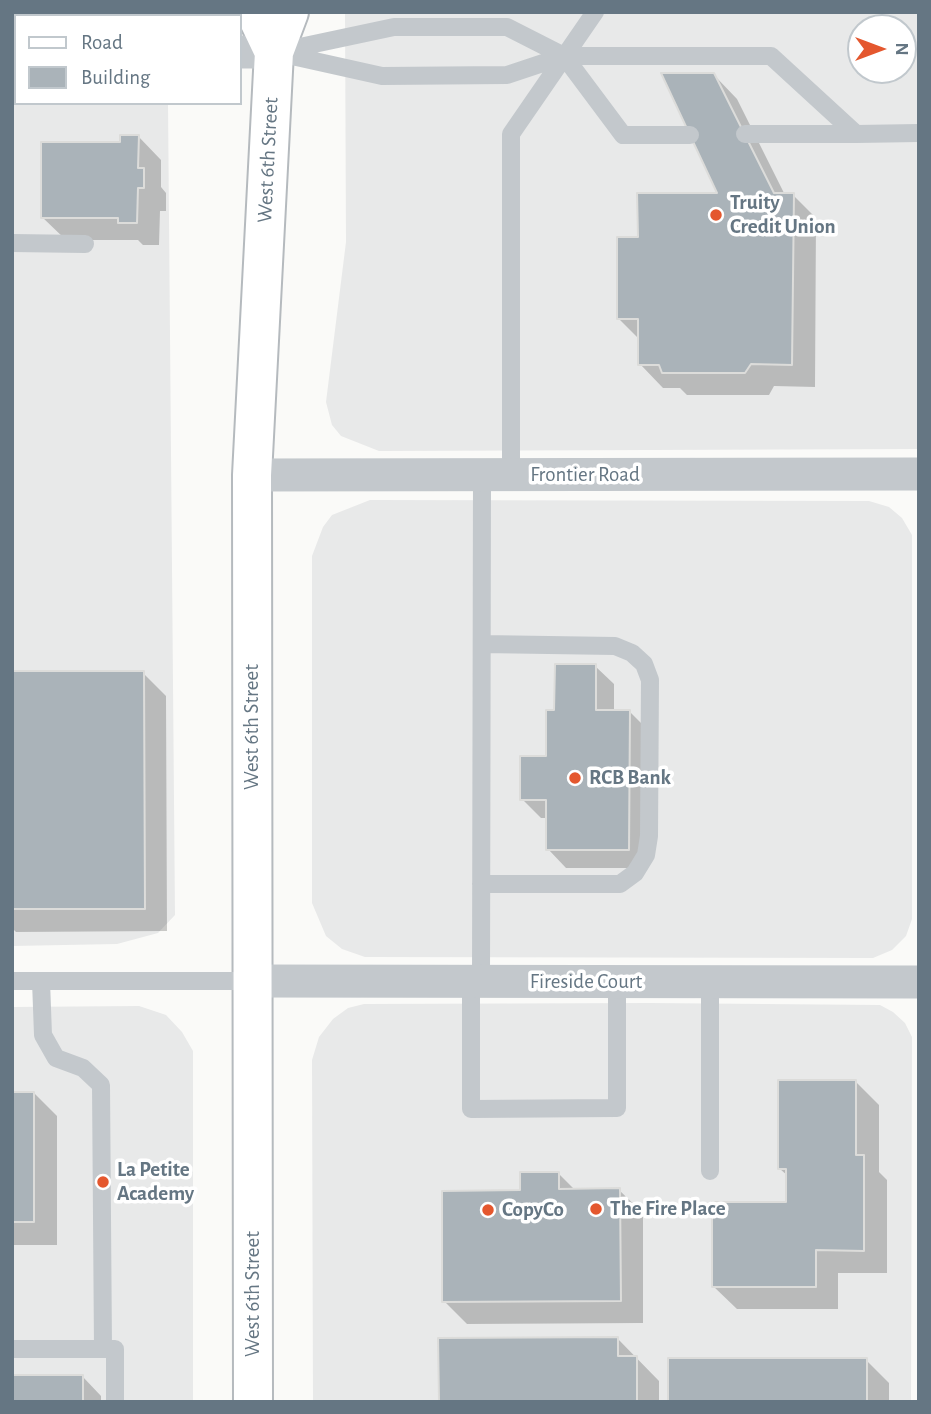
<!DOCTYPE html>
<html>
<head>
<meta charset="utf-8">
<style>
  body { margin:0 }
  #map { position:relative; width:931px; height:1414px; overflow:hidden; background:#fafaf8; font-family:"Alegreya Sans",sans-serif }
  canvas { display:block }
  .frame { position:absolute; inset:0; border:14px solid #657683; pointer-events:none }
  .legend { position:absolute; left:14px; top:14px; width:228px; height:91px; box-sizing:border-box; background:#fff; border:2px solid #c1c8cd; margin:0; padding:9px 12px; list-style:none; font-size:21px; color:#657683 }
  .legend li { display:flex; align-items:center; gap:14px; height:35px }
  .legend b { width:35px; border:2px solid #c1c8cd }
  .north { position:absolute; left:847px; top:14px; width:70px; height:70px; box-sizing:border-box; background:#fff; border:2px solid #c1c8cd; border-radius:50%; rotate:90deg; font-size:19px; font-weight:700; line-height:28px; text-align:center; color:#657683 }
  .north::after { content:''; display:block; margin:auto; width:24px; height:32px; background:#e4572e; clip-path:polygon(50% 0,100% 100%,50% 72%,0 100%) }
</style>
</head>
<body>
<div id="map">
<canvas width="931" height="1414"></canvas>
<div class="frame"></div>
<ul class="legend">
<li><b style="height:9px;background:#fff"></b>Road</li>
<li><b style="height:19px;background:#aab3b9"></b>Building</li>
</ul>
<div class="north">N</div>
</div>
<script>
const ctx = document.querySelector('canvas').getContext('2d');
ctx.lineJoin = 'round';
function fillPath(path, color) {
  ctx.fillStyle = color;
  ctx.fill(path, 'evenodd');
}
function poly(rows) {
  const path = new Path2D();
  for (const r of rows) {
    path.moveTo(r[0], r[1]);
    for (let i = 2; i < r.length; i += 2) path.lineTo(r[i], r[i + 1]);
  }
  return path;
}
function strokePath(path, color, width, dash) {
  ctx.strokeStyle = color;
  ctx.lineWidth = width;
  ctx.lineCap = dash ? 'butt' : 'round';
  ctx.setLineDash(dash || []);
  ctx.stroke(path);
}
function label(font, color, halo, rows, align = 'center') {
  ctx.font = font + ' "Alegreya Sans",sans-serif';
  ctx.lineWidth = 7;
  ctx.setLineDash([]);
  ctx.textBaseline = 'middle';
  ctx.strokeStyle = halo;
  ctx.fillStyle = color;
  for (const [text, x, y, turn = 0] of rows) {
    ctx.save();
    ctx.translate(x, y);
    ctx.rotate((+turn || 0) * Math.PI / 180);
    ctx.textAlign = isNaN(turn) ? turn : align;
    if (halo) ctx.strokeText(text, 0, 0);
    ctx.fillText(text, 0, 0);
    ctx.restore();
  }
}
fillPath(poly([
  [12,12,172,12,167,16,16,16,16,26,12,26],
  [345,12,919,12,919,449,379,451,341,436,332,425,326,402,346,242],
  [861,28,903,28,903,70,861,70],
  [12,74,16,74,16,103,168,103,175,915,158,933,117,944,12,946],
  [370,500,869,501,889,507,902,518,912,535,912,919,906,936,892,950,873,958,365,957,342,949,326,936,312,903,312,556,323,527,332,515],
  [650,1003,880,1005,893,1012,905,1023,912,1037,911,1402,313,1402,312,1060,319,1037,333,1019,348,1008,364,1004],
  [139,1006,166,1015,182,1032,193,1051,193,1402,12,1402,12,1007]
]), '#e8e9e9');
fillPath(poly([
  [714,75,737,99,785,195,793,195,816,218,815,387,774,386,769,395,687,395,680,388,663,388,640,364,640,340,618,318,640,238,720,194],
  [138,136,161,160,161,187,166,193,166,211,160,211,159,245,143,245,138,240,66,240,42,217,121,144],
  [595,666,614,684,614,711,629,711,648,730,647,868,566,868,548,849,548,818,541,818,522,799,548,758,556,711],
  [12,673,143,673,166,696,167,931,16,932,12,928],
  [856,1082,879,1105,879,1172,887,1180,887,1273,838,1273,838,1309,737,1309,713,1286,788,1204,788,1176,780,1169],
  [12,1093,34,1093,57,1116,57,1245,12,1245],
  [558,1173,575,1190,619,1190,643,1213,643,1323,467,1324,444,1301,521,1192],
  [617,1338,659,1381,659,1402,441,1402],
  [866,1360,889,1383,889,1402,669,1402],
  [83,1377,101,1396,101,1402,12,1402]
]), '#0003');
const building = poly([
  [661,73,714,73,774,193,794,193,792,365,751,364,745,373,662,373,659,365,638,365,638,319,617,319,617,237,638,237,637,193,717,193,661,73],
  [120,135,139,135,138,168,144,168,144,188,138,188,137,223,118,223,118,218,41,218,41,142,120,142,120,135],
  [555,664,596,664,596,710,630,710,629,850,546,850,546,800,520,800,520,756,546,756,546,710,554,710,555,664],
  [12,671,144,671,145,909,12,909,12,671],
  [778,1080,856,1080,856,1155,864,1155,864,1251,816,1250,816,1287,712,1287,712,1202,786,1202,786,1169,778,1169,778,1080],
  [12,1092,34,1092,34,1222,12,1222,12,1092],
  [520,1172,559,1172,559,1189,620,1188,621,1301,442,1302,442,1191,520,1190,520,1172],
  [618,1337,618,1356,637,1356,637,1402,439,1402,438,1338,618,1337],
  [668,1358,867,1358,867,1402,668,1402,668,1358],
  [12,1375,83,1375,83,1402,12,1402,12,1375]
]);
fillPath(building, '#aab3b9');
strokePath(building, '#dcdcda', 2);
const primary = poly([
  [255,12,274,52],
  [253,1402,252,475,274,52,289,12]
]);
strokePath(primary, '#b5babe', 42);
strokePath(poly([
  [91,16,91,12],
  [281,51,394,27,507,27,564,56,623,135,690,135],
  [274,52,382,76,507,75,564,56,771,56,856,134,919,133],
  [745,134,856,134],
  [12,243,85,244],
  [511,475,511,134,595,12],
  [481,884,620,884,635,873,646,855,649,836,650,680,644,664,632,653,615,646,482,644],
  [12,981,253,981],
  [41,981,43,1035,56,1058,83,1068,101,1085,103,1349],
  [471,981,471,1109,617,1108,617,982],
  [481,981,482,475],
  [710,1171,710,982],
  [12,1349,115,1349,115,1402]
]), '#c3c8cc', 18);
strokePath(poly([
  [12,52,16,52],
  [240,52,274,52],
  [252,475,919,474],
  [253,981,919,982]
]), '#c3c8cc', 33);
strokePath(primary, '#fff', 38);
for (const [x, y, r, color] of [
  [716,215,7,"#e4572e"],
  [575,778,7,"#e4572e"],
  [103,1182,7,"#e4572e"],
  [596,1209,7,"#e4572e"],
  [488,1210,7,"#e4572e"]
]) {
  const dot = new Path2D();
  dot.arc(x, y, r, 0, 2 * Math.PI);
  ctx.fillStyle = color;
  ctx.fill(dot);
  strokePath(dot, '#fff', 2.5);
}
label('21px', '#657683', '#fff', [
  ["West 6th Street",268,160,-87],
  ["Frontier Road",585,475],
  ["West 6th Street",252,727,-90],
  ["Fireside Court",586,982],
  ["West 6th Street",253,1294,-90]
]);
label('bold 21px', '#657683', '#fff', [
  ["Truity",730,203],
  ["Credit Union",730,227],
  ["RCB Bank",589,778],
  ["La Petite",117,1170],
  ["Academy",117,1194],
  ["The Fire Place",610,1209],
  ["CopyCo",502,1210]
], 'left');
</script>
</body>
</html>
